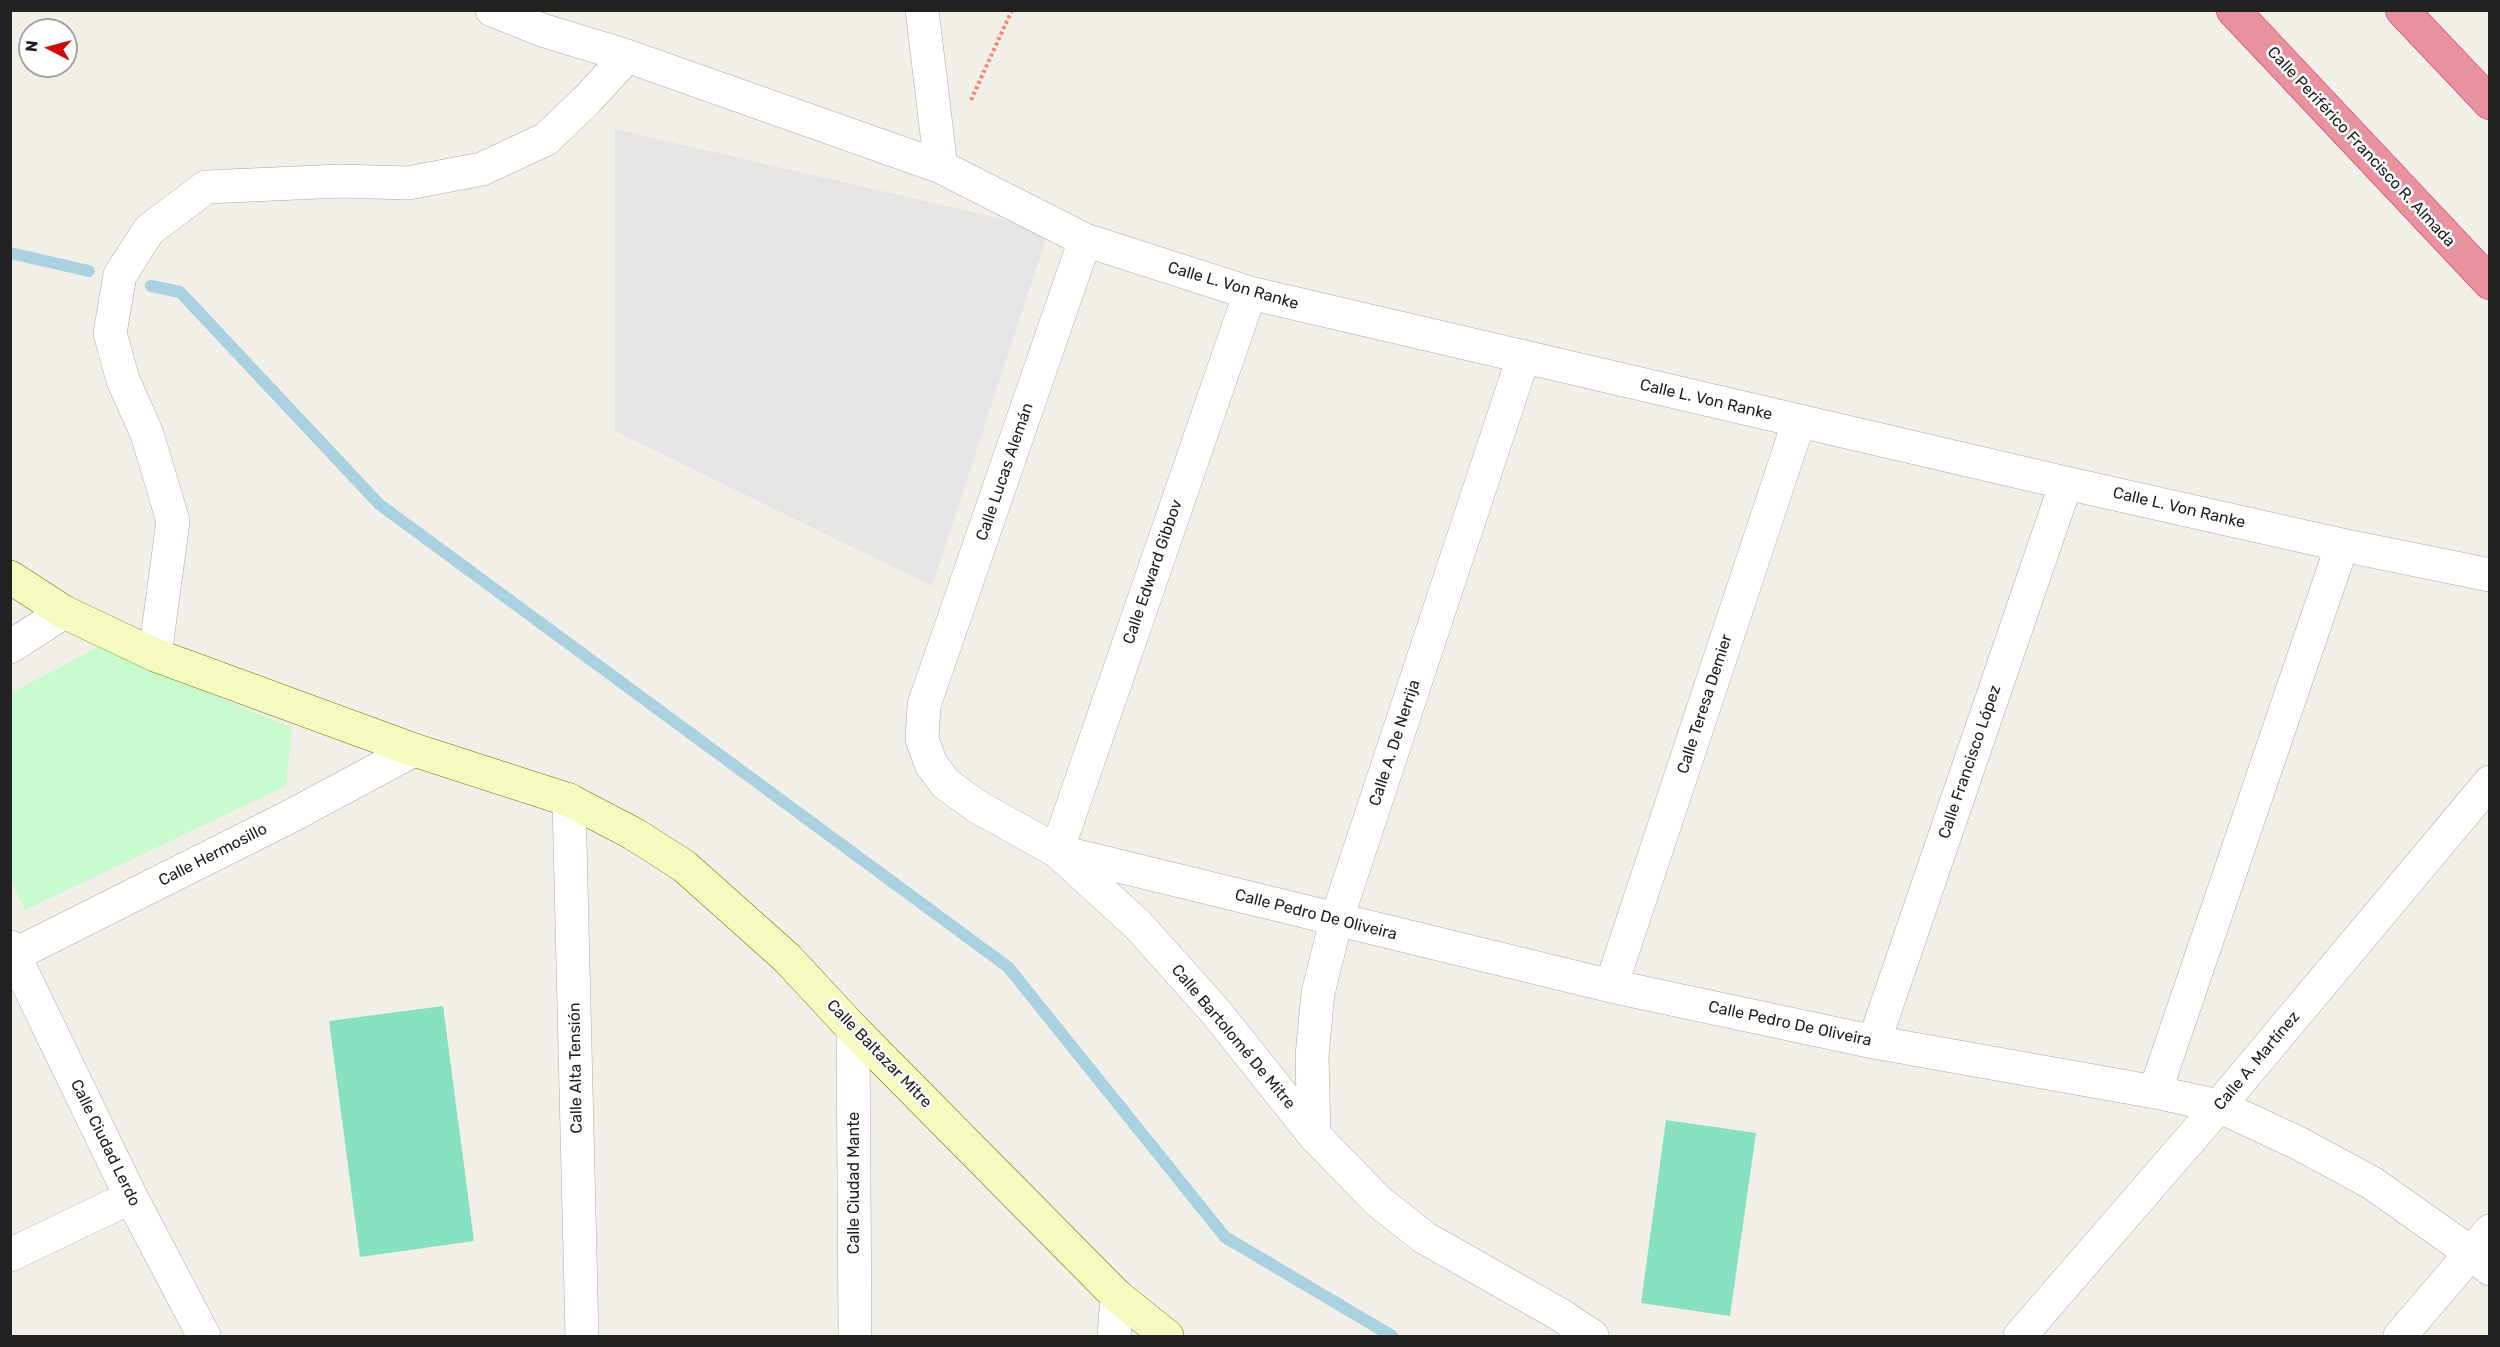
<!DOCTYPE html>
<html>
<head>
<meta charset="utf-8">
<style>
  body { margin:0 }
  #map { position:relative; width:2500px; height:1347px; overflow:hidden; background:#f1efe8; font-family:Rubik,sans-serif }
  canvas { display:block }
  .frame { position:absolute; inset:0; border:12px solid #212121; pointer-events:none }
  .north { position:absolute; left:18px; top:18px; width:60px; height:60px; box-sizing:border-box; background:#fff; border:2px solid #a6a6a6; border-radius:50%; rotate:276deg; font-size:16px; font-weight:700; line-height:24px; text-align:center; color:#212121 }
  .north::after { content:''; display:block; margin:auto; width:21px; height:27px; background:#d30600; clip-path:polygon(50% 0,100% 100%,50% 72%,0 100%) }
</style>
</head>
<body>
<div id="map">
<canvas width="2500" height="1347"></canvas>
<div class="frame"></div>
<div class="north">N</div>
</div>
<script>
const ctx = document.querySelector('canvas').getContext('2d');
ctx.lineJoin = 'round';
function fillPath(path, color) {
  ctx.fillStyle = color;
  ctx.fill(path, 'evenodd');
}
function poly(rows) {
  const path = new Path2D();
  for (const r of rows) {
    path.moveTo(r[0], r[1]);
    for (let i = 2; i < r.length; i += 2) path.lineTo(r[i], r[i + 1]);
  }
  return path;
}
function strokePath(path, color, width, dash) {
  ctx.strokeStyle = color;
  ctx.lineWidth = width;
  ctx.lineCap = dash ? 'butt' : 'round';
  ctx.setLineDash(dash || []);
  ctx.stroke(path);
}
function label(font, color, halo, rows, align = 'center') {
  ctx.font = font + ' Rubik,sans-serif';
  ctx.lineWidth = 5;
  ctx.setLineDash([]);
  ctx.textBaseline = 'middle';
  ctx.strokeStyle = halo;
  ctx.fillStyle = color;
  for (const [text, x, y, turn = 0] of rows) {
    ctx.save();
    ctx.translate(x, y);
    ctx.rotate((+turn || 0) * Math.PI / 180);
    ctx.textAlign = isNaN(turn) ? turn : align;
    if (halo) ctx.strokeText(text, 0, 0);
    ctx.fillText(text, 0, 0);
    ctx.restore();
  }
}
fillPath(poly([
  [98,647,292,728,286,786,25,910,11,880,11,693]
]), '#c7facc');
fillPath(poly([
  [443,1006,474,1241,360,1257,329,1021],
  [1666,1120,1756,1133,1730,1316,1641,1303]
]), '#87e0c0');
fillPath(poly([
  [615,129,1049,230,932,586,615,431]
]), '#e5e5e5');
strokePath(poly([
  [10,253,89,271],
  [151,286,180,292,379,504,1008,967,1225,1237,1392,1336]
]), '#a9d1df', 12);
const street = poly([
  [492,10,542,30,627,56],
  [922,10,941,167],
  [1085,240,924,705,922,739,931,764,946,784,978,807,1057,851,1138,925,1215,1011,1314,1135,1378,1201,1425,1238,1559,1314,1592,1336],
  [1250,293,1057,851,1611,986,1874,1042,2155,1092,2219,1106,2300,1144,2372,1183,2471,1253,2490,1269],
  [10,647,64,612],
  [155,655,173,521,147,434,123,380,110,333,120,275,149,230,206,187,341,181,408,183,482,169,546,139,586,101,627,56,941,167,1085,240,1250,293,2066,483,2342,545,2490,575],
  [569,800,582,1336],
  [10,947,131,1197,204,1336],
  [10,957,291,816,414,750],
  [1611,986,1799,421],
  [853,1029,855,1336],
  [1874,1042,2066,483],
  [2155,1092,2342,545],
  [1314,1135,1312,1056,1318,993,1336,921,1523,358],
  [10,1255,131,1197],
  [1114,1336,1117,1296],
  [2020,1336,2219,1106,2490,782],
  [2400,1336,2490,1231]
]);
const secondary = poly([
  [10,577,64,612,155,655,414,750,569,800,634,834,684,866,787,958,853,1029,1117,1296,1167,1336]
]);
const highway = poly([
  [2233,10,2490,283],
  [2402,10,2490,103]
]);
strokePath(street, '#a8a8a8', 34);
strokePath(secondary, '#6c7c05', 34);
strokePath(highway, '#dc2961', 34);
strokePath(poly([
  [971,100,1012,10]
]), '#fa8270', 4, [3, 3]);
strokePath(street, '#fff', 33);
strokePath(secondary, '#f5fabe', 33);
strokePath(highway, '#e8919f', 33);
label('16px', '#212121', '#fff', [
  ["Calle Periférico Francisco R. Almada",2361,147,47],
  ["Calle L. Von Ranke",1233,286,16],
  ["Calle L. Von Ranke",1706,400,13],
  ["Calle Lucas Alemán",1005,472,-71],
  ["Calle L. Von Ranke",2179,508,13],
  ["Calle Edward Gibbov",1153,572,-71],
  ["Calle Teresa Demier",1705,704,-72],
  ["Calle A. De Nerrija",1395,743,-72],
  ["Calle Francisco López",1970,762,-71],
  ["Calle Hermosillo",213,855,-27],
  ["Calle Pedro De Oliveira",1316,915,14],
  ["Calle Pedro De Oliveira",1790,1024,12],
  ["Calle Bartolomé De Mitre",1233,1037,50],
  ["Calle Baltazar Mitre",879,1054,46],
  ["Calle A. Martínez",2257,1061,-50],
  ["Calle Alta Tensión",576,1068,-91],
  ["Calle Ciudad Lerdo",105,1143,64],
  ["Calle Ciudad Mante",854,1183,-90]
]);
</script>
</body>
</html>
